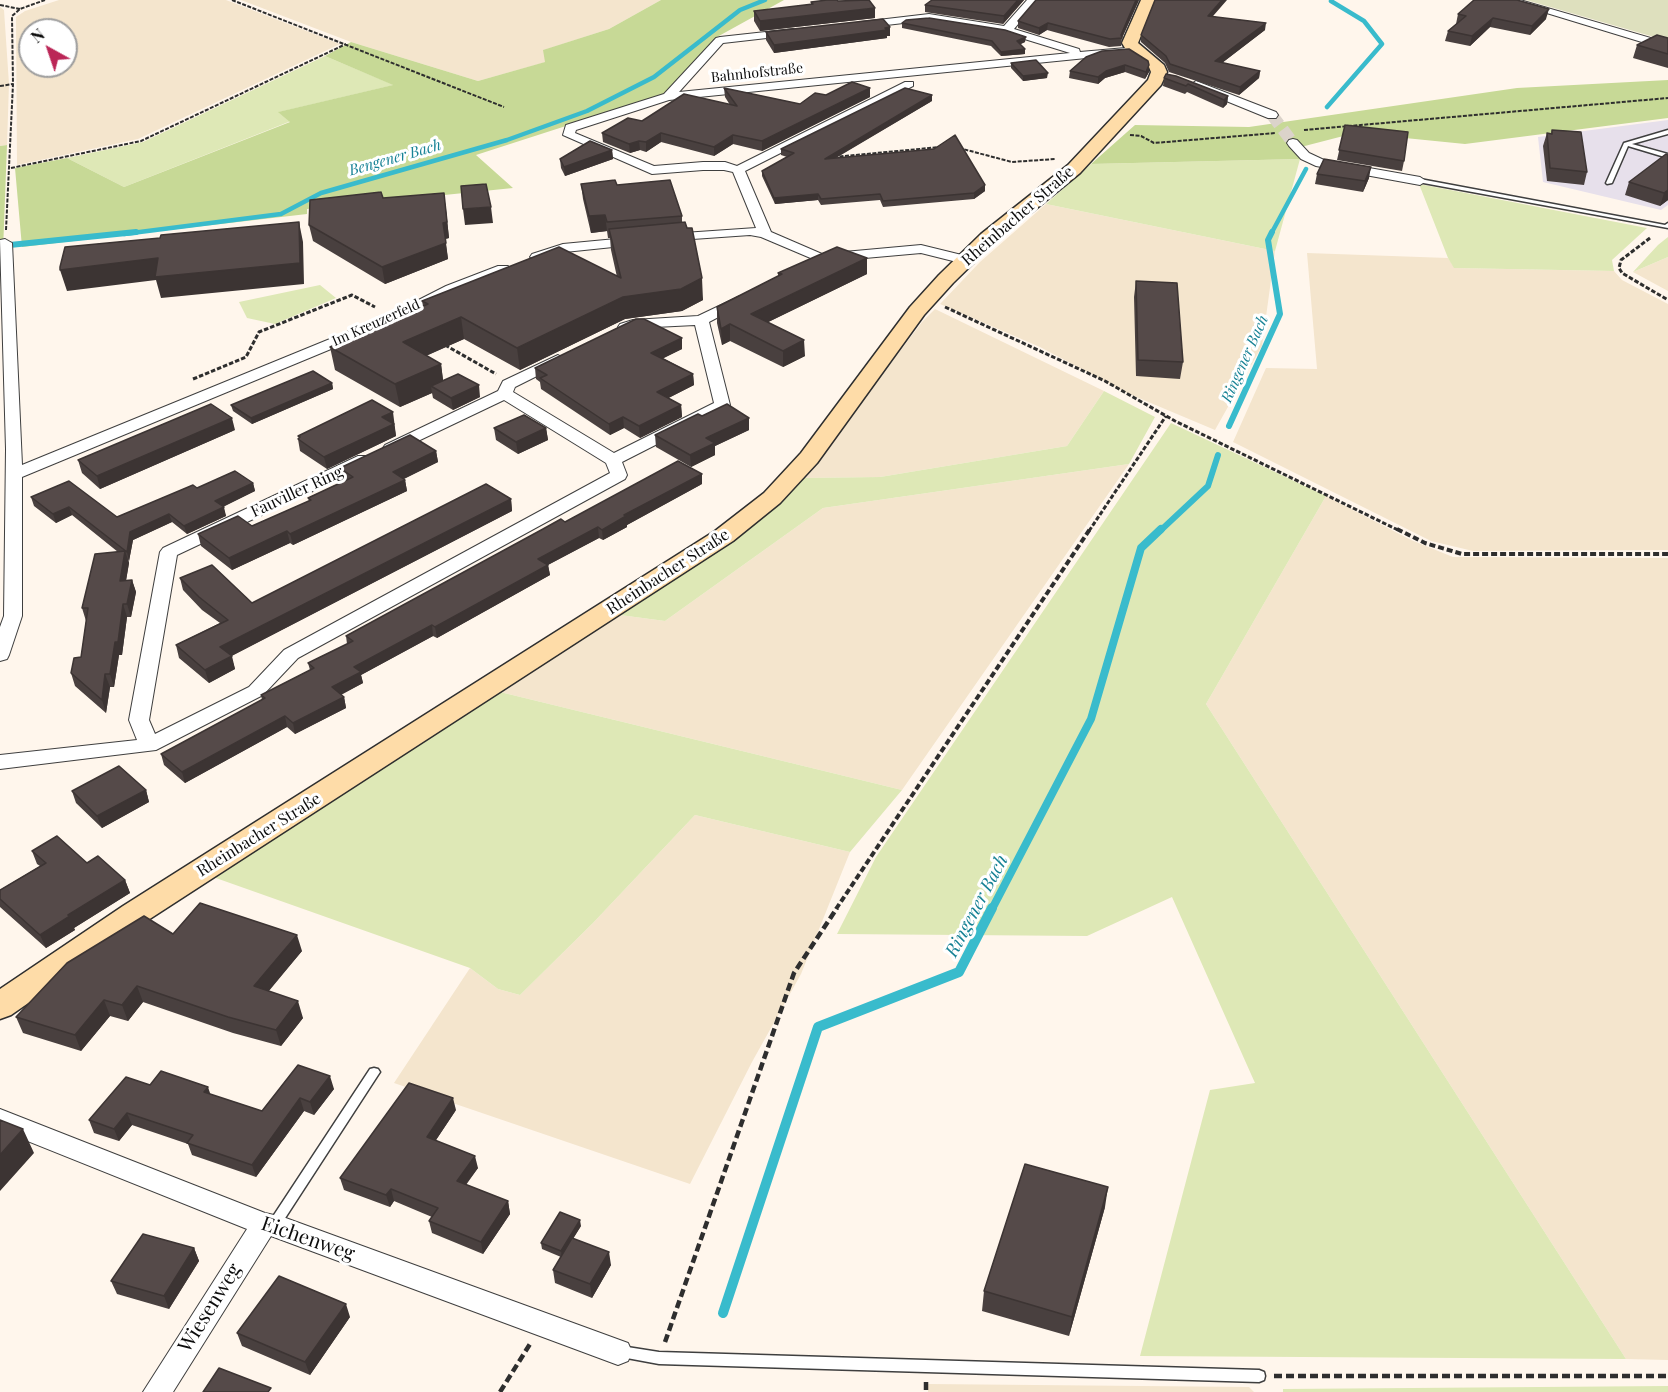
<!DOCTYPE html>
<html>
<head>
<meta charset="utf-8">
<style>
  body { margin:0 }
  #map { position:relative; width:1668px; height:1392px; overflow:hidden; background:#fff6ec; font-family:"Playfair Display",serif }
  canvas { display:block }
  .north { position:absolute; left:18px; top:18px; width:60px; height:60px; box-sizing:border-box; background:#fff; border:2px solid #9e9e9e; border-radius:50%; rotate:320deg; font-size:16px; font-weight:700; line-height:24px; text-align:center; color:#0c0c0c }
  .north::after { content:''; display:block; margin:auto; width:21px; height:27px; background:#bb2657; clip-path:polygon(50% 0,100% 100%,50% 72%,0 100%) }
</style>
</head>
<body>
<div id="map">
<canvas width="1668" height="1392"></canvas>
<div class="north">N</div>
</div>
<script>
const ctx = document.querySelector('canvas').getContext('2d');
ctx.lineJoin = 'round';
function fillPath(path, color) {
  ctx.fillStyle = color;
  ctx.fill(path, 'evenodd');
}
function poly(rows) {
  const path = new Path2D();
  for (const r of rows) {
    path.moveTo(r[0], r[1]);
    for (let i = 2; i < r.length; i += 2) path.lineTo(r[i], r[i + 1]);
  }
  return path;
}
function strokePath(path, color, width, dash) {
  ctx.strokeStyle = color;
  ctx.lineWidth = width;
  ctx.lineCap = dash ? 'butt' : 'round';
  ctx.setLineDash(dash || []);
  ctx.stroke(path);
}
function label(font, color, halo, rows, align = 'center') {
  ctx.font = font + ' "Playfair Display",serif';
  ctx.lineWidth = 6;
  ctx.setLineDash([]);
  ctx.textBaseline = 'middle';
  ctx.strokeStyle = halo;
  ctx.fillStyle = color;
  for (const [text, x, y, turn = 0] of rows) {
    ctx.save();
    ctx.translate(x, y);
    ctx.rotate((+turn || 0) * Math.PI / 180);
    ctx.textAlign = isNaN(turn) ? turn : align;
    if (halo) ctx.strokeText(text, 0, 0);
    ctx.fillText(text, 0, 0);
    ctx.restore();
  }
}
fillPath(poly([
  [1668,120,1668,205,1661,210,1543,182,1538,137]
]), '#e7e0eb');
fillPath(poly([
  [59,0,226,0,340,44,138,139,17,165,16,17,25,11],
  [30,30,66,30,66,66,30,66],
  [241,0,661,0,609,29,544,50,546,62,478,81,351,42],
  [0,7,4,10,9,84,7,145,0,146],
  [1046,204,1275,251,1262,346,1215,430,1127,393,1040,347,940,304,980,262],
  [1307,253,1448,258,1455,268,1614,271,1622,280,1668,304,1668,550,1473,551,1431,541,1233,442,1266,368,1317,369],
  [1668,257,1668,291,1633,272],
  [935,309,1104,391,1067,446,880,477,804,478,922,322],
  [1129,464,902,790,500,692,620,615,665,621,823,508],
  [1326,496,1411,540,1453,557,1668,558,1668,1360,1626,1359,1206,704],
  [695,815,850,852,801,974,752,1062,690,1184,394,1083,470,968,498,989,520,995,593,923],
  [928,1384,1249,1387,1254,1392,928,1392]
]), '#f4e5cd');
fillPath(poly([
  [325,56,394,85,279,112,291,121,124,187,67,158,143,142],
  [1300,159,1275,251,1046,204,1091,164],
  [1419,184,1647,228,1612,260,1614,271,1454,268,1448,258],
  [1668,237,1668,257,1633,272,1658,245],
  [320,285,336,298,275,324,247,318,239,302],
  [1104,391,1155,417,1129,464,823,508,665,621,620,615,757,522,804,478,880,477,1067,446],
  [1171,423,1326,496,1206,704,1626,1359,1140,1356,1210,1090,1255,1083,1172,897,1087,936,837,934,876,857],
  [500,692,902,790,850,852,695,815,593,923,520,995,498,989,470,968,213,877],
  [1668,1386,1668,1392,1283,1392,1283,1389]
]), '#dee8b6');
fillPath(poly([
  [661,0,784,0,717,37,665,94,476,155,513,188,307,209,307,214,22,247,15,168,67,158,124,187,290,122,278,112,393,85,325,56,351,42,478,81,545,62,543,50,609,29],
  [1668,80,1668,118,1465,144,1355,133,1297,148,1300,159,1091,164,1135,125,1249,127,1517,88],
  [7,145,3,251,0,251,0,146]
]), '#c7d996');
fillPath(poly([
  [1526,0,1668,0,1668,41]
]), '#dee0be');
strokePath(poly([
  [1327,107,1382,44,1364,21,1331,1],
  [124,234,281,214,321,193,507,140,587,111,654,77,740,10,765,0],
  [1271,234,1306,169]
]), '#39bbcc', 4.5);
strokePath(poly([
  [0,246,136,232],
  [1229,426,1280,314,1268,240,1272,232],
  [1160,531,1208,486,1218,455]
]), '#39bbcc', 6);
strokePath(poly([
  [992,909,1091,719,1141,548,1161,529]
]), '#39bbcc', 8);
strokePath(poly([
  [723,1313,818,1027,959,972,992,908]
]), '#39bbcc', 10);
strokePath(poly([
  [1272,115,1293,143]
]), '#dbd3ca', 12, [12, 6]);
const lane = poly([
  [1668,130,1668,134,1632,144,1668,154,1668,158,1628,146,1612,183,1607,184,1606,183,1624,143,1668,130],
  [1420,179,1665,225,1668,223,1668,228,1418,182,1417,181,1420,179],
  [374,1068,378,1069,380,1072,378,1075,278,1229,274,1230,270,1229,268,1225,270,1221,370,1069,374,1068],
  [621,1346,659,1352,1259,1370,1264,1372,1265,1376,1264,1380,1259,1382,659,1364,616,1356,615,1352,616,1348,621,1346]
]);
const street = poly([
  [1027,0,1038,0,1014,29,1079,49,1080,52,1126,48,1132,51,1126,54,669,100,576,130,575,133,654,166,703,162,725,162,737,166,905,82,913,82,913,86,745,171,771,232,822,254,921,245,970,257,972,260,970,263,965,264,921,253,820,262,761,237,750,235,664,241,662,238,664,235,669,234,756,228,733,172,724,170,703,170,652,174,563,135,566,125,664,94,716,38,720,37,793,29,799,32,793,35,723,43,679,92,1070,53,1005,33,929,20,861,28,855,25,861,22,929,14,1004,26,1027,0],
  [1504,0,1520,0,1668,43,1668,50,1504,0],
  [1196,81,1276,112,1278,115,1276,118,1268,118,1192,87,1190,85,1196,81],
  [1293,139,1297,140,1309,153,1324,160,1420,177,1426,181,1420,185,1316,166,1301,159,1289,146,1287,143,1289,140,1293,139],
  [637,237,642,238,644,241,642,244,565,252,537,261,530,257,532,254,563,244,637,237],
  [5,239,12,243,22,465,391,314,446,286,498,266,508,266,510,269,508,272,456,292,401,320,22,477,22,616,9,655,7,659,0,661,0,627,4,616,6,449,0,240,5,239],
  [740,296,747,300,745,303,709,322,730,405,728,408,622,462,627,475,625,479,298,658,263,695,156,750,0,769,0,755,137,740,129,720,160,552,163,548,358,456,370,456,372,460,370,464,177,555,149,720,155,734,249,687,284,650,610,473,606,463,504,400,397,451,385,451,383,448,385,445,498,391,503,381,558,355,566,360,563,363,515,387,513,392,614,453,714,403,695,325,635,328,625,331,618,327,620,324,633,320,698,316,740,296],
  [0,1109,265,1213,283,1217,628,1343,632,1352,628,1361,618,1365,271,1236,173,1392,143,1392,247,1229,0,1130,0,1109]
]);
const secondary = poly([
  [1141,0,1155,0,1138,43,1164,65,1167,72,1161,85,1080,173,995,242,953,283,924,315,817,463,780,503,733,541,145,922,11,1015,0,1019,0,989,123,906,715,531,764,493,801,453,910,307,939,275,981,234,1068,165,1148,80,1151,72,1149,67,1128,53,1122,43,1141,0]
]);
strokePath(lane, '#3f3f3f', 3);
strokePath(street, '#3f3f3f', 2);
strokePath(secondary, '#2e2e2e', 3);
strokePath(poly([
  [232,0,504,107],
  [0,5,20,9],
  [0,86,13,84],
  [1304,130,1668,98],
  [1130,135,1141,136,1154,143,1276,133],
  [959,148,1012,162,1055,159],
  [834,157,940,147],
  [11,168,141,141,346,44],
  [6,230,13,84,12,16,20,9,45,0]
]), '#2e2e2e', 2, [4, 1.5]);
strokePath(poly([
  [1650,238,1621,260,1619,268,1622,273,1668,300],
  [945,307,1105,381,1175,421,1400,531],
  [445,345,496,374],
  [193,379,246,357,259,332,352,295,375,307],
  [1089,531,1166,416]
]), '#2e2e2e', 3, [4.5, 2]);
strokePath(poly([
  [1397,529,1425,543,1462,554,1668,554],
  [836,909,1090,529]
]), '#2e2e2e', 4, [6, 3]);
strokePath(poly([
  [665,1342,794,973,837,908],
  [1274,1376,1668,1376],
  [926,1382,926,1392],
  [500,1392,530,1344]
]), '#2e2e2e', 4.5, [8, 4]);
fillPath(lane, '#fff');
fillPath(street, '#fff');
fillPath(secondary, '#fedca8');
fillPath(poly([
  [1024,0,1003,24,925,12,925,5],
  [1139,0,1122,38,1121,46,1109,47,1047,30,1039,35,1018,28,1018,21],
  [838,1,875,18,760,31,754,21,754,11,811,5,811,2],
  [1458,14,1546,19,1530,35,1490,27,1470,46,1445,41,1448,31,1456,24],
  [1213,16,1265,30,1222,63,1260,71,1259,78,1239,95,1169,72,1165,63,1141,42,1141,35],
  [902,23,1025,42,1020,44,1025,49,1025,54,1001,56,991,46,902,28],
  [766,32,890,36,887,36,887,38,774,53,766,40],
  [1668,38,1668,68,1633,58,1637,45],
  [1086,57,1149,65,1149,72,1145,79,1125,72,1105,78,1098,84,1069,78,1070,71],
  [1011,63,1047,78,1023,81,1011,68],
  [1166,74,1228,96,1227,104,1223,108,1187,92,1185,94,1163,86,1164,78],
  [724,88,800,104,826,95,870,97,762,151,733,144,714,156,661,142,646,152,640,150,630,153,603,142,602,133,642,121,730,105,725,97],
  [932,101,836,158,985,191,974,199,883,207,880,200,821,205,818,200,775,204,762,176,762,171,787,157,781,155,781,149],
  [1345,125,1404,161,1402,171,1337,160],
  [1552,130,1587,172,1584,185,1547,181,1543,146,1547,133,1551,134],
  [612,150,613,159,565,176,561,168,560,159],
  [1668,155,1668,200,1660,206,1625,195,1629,182],
  [1317,174,1369,178,1363,192,1315,184],
  [581,184,617,185,682,216,682,222,703,300,682,311,625,319,520,370,464,339,426,356,441,364,443,381,480,397,453,410,433,398,432,393,400,407,335,370,330,347,423,306,422,301,617,277,611,250,610,238,608,238,607,231,591,233,583,199],
  [383,198,446,209,449,238,445,239,448,259,385,284,313,241,309,225],
  [867,258,867,274,768,322,805,356,783,367,730,341,722,345,717,323,717,307,778,276,778,273],
  [1136,281,1183,362,1180,379,1136,376,1134,297],
  [682,338,682,349,663,358,693,374,694,385,668,398,681,405,682,417,640,438,624,428,610,435,541,389,540,382,536,379,535,368],
  [332,383,333,389,252,424,233,411,231,405],
  [702,416,749,430,715,446,715,455,691,467,656,447,655,435],
  [394,424,396,436,327,469,300,451,298,439,299,438,298,436],
  [494,428,546,428,548,440,518,454,496,440],
  [235,430,100,489,82,473,78,460],
  [436,451,438,462,404,479,405,480,407,491,293,545,290,543,232,570,201,546,198,534,252,526,309,501,308,498,344,481,342,479,340,468],
  [253,483,255,491,223,507,226,516,187,534,172,522,133,540,129,561,128,559,129,563,126,580,132,580,136,592,131,617,127,617,122,655,119,655,114,687,110,687,106,713,75,686,71,673,81,657,86,621,82,608,118,552,72,515,56,523,34,506,31,497,117,517,197,488],
  [702,484,627,525,627,527,603,540,599,538,548,565,550,575,437,638,433,636,361,675,363,683,341,695,344,697,346,708,295,734,287,727,185,783,164,765,161,754,262,700,261,695,310,670,308,663,347,644,346,636,565,522],
  [511,499,512,511,231,656,235,669,209,683,179,658,176,645,220,623,202,610,183,590,180,578,252,603],
  [146,790,149,802,102,828,76,803,72,791],
  [32,851,87,863,125,880,130,893,74,928,75,930,46,948,0,907,0,890,40,866,37,864],
  [173,934,302,951,268,991,303,1018,281,1046,233,1033,143,1002,128,1021,110,1016,81,1051,23,1033,16,1017],
  [298,1065,334,1089,314,1115,304,1111,256,1177,192,1155,188,1144,132,1125,119,1141,94,1133,89,1120,150,1085,210,1094,262,1111],
  [456,1110,436,1140,478,1168,466,1185,508,1201,510,1214,483,1254,432,1233,429,1221,432,1217,394,1201,390,1207,344,1190,340,1178],
  [1105,1207,1069,1336,982,1311,984,1291],
  [581,1226,573,1238,611,1265,592,1298,555,1283,553,1270,561,1257,542,1249,541,1243],
  [194,1248,199,1261,169,1309,117,1294,111,1281],
  [350,1317,310,1375,242,1346,237,1333]
]), '#49403f');
fillPath(poly([
  [1018,0,1024,0,1003,24,1004,16],
  [1136,0,1139,0,1122,38,1121,35],
  [1222,0,1227,0,1207,23,1208,16],
  [875,8,875,18,760,31,760,21],
  [1549,9,1546,19,1530,35,1532,26],
  [1493,18,1490,27,1470,46,1472,36],
  [1048,23,1047,30,1039,35,1039,28],
  [1266,23,1265,30,1214,69,1215,61],
  [890,27,890,36,887,36,887,38,774,53,774,45],
  [1026,37,1025,42,1017,46,1017,41],
  [1025,49,1025,54,1001,56,1001,52],
  [1125,65,1125,72,1105,78,1098,84,1098,77,1106,71],
  [1149,65,1149,72,1145,79,1146,72],
  [1260,71,1259,78,1239,95,1240,87],
  [1048,73,1047,78,1023,81,1023,76],
  [870,88,870,97,762,151,762,141],
  [932,95,932,101,825,164,825,159],
  [1228,96,1227,104,1223,108,1224,100],
  [661,133,661,142,646,152,646,142],
  [733,135,733,144,714,156,714,147],
  [639,141,640,150,630,153,629,144],
  [612,150,613,159,565,176,564,167],
  [1371,167,1369,178,1363,192,1365,181],
  [985,185,985,191,974,199,974,193],
  [1668,190,1668,200,1660,206,1664,193],
  [444,193,449,238,445,239,443,223],
  [818,194,818,200,775,204,774,198],
  [491,207,493,223,465,225,463,209],
  [605,215,607,231,591,233,589,216],
  [299,222,303,242,304,284,161,298,156,280,67,291,60,270],
  [446,243,448,259,385,284,382,267],
  [867,258,867,274,752,330,751,314],
  [702,278,703,300,682,311,625,319,520,370,517,348,623,297],
  [461,317,464,339,407,364,403,342],
  [730,324,730,341,722,345,721,329],
  [682,338,682,349,652,364,651,353],
  [804,340,805,356,783,367,783,351],
  [441,364,444,387,431,386,432,393,400,407,395,384],
  [693,374,694,385,657,404,657,392],
  [332,383,333,389,252,424,251,418],
  [479,385,480,397,453,410,451,398],
  [681,405,682,417,640,438,639,426],
  [393,412,396,436,327,469,324,457,382,417],
  [623,417,624,428,610,435,609,424],
  [232,418,235,430,100,489,97,476],
  [749,418,749,430,715,446,715,455,691,467,690,455,706,438],
  [546,428,548,440,518,454,516,442],
  [436,451,438,462,395,483,393,472],
  [702,474,702,484,627,525,627,527,603,540,602,530,624,515],
  [405,480,407,491,293,545,290,534],
  [253,483,255,491,218,509,215,501],
  [511,499,512,511,224,660,220,647],
  [69,507,72,515,56,523,53,514],
  [224,507,226,516,187,534,184,526],
  [169,514,172,522,133,540,129,561,127,552,130,532],
  [598,527,599,538,540,569,538,559],
  [287,531,290,543,232,570,229,558],
  [125,551,129,563,124,593,120,581],
  [548,565,550,575,437,638,435,627],
  [132,580,136,592,131,617,127,604],
  [123,604,127,617,122,655,119,655,114,687,110,674,115,642],
  [432,625,433,636,361,675,363,683,334,698,332,687,354,667],
  [232,656,235,669,209,683,205,670],
  [105,674,110,687,106,713,102,700],
  [344,697,346,708,295,734,293,723],
  [285,716,287,727,185,783,182,772],
  [146,790,149,802,102,828,97,816],
  [125,880,130,893,74,928,75,930,46,948,40,935,68,915],
  [297,935,302,951,259,1003,254,986],
  [137,986,143,1002,128,1021,122,1005],
  [104,1000,110,1016,81,1051,75,1035],
  [298,1001,303,1018,281,1046,276,1030],
  [330,1076,334,1089,314,1115,310,1102],
  [208,1087,212,1099,204,1092],
  [300,1098,304,1111,256,1177,252,1165],
  [453,1098,456,1110,430,1149,427,1137],
  [127,1113,132,1125,119,1141,114,1129],
  [23,1129,34,1153,0,1191,0,1155],
  [475,1156,478,1168,459,1193,457,1181],
  [1108,1187,1105,1207,1069,1336,1072,1317],
  [391,1189,394,1201,390,1207,386,1195],
  [508,1201,510,1214,483,1254,481,1242],
  [580,1220,581,1226,562,1257,561,1251],
  [194,1248,199,1261,169,1309,164,1296],
  [609,1252,611,1265,592,1298,590,1284],
  [346,1304,350,1317,310,1375,305,1362]
]), '#3c3433');
const building = poly([
  [827,0,837,0,838,1,869,0,875,8,760,21,754,11,813,4,811,2,827,0],
  [932,0,1018,0,1004,16,925,5,932,0],
  [1036,0,1136,0,1121,35,1122,38,1110,39,1048,23,1039,28,1018,21,1036,0],
  [1155,0,1222,0,1208,16,1266,23,1215,61,1260,71,1240,87,1170,64,1166,56,1141,35,1155,0],
  [1474,0,1517,0,1549,9,1532,26,1493,18,1472,36,1448,31,1466,16,1458,14,1474,0],
  [929,18,1005,30,1026,37,1017,41,1025,49,1001,52,992,41,902,23,906,20,929,18],
  [883,19,890,27,885,28,887,30,774,45,766,32,883,19],
  [1657,35,1668,38,1668,54,1637,45,1657,35],
  [1129,49,1148,61,1149,65,1146,72,1125,65,1106,71,1098,77,1070,71,1086,57,1102,51,1129,49],
  [1036,60,1048,73,1023,76,1011,63,1036,60],
  [1166,74,1176,76,1228,96,1224,100,1188,84,1186,86,1164,78,1166,74],
  [852,82,870,88,762,141,733,135,714,147,661,133,646,142,639,141,629,144,602,133,628,118,642,121,684,94,737,106,724,88,800,104,815,93,826,95,852,82],
  [905,88,932,95,825,159,934,149,955,135,985,185,974,193,883,201,880,194,821,199,818,194,774,198,762,171,794,153,781,149,905,88],
  [1345,125,1408,132,1404,161,1339,150,1345,125],
  [1552,130,1581,132,1587,172,1550,168,1547,133,1552,134,1552,130],
  [590,141,612,150,564,167,560,159,590,141],
  [1666,154,1668,155,1668,190,1664,193,1629,182,1666,154],
  [1324,159,1371,167,1365,181,1317,174,1324,159],
  [615,180,617,185,670,180,682,216,607,222,605,215,589,216,581,184,615,180],
  [486,184,491,207,463,209,461,186,486,184],
  [381,192,383,198,444,193,447,222,443,223,446,243,382,267,309,225,310,200,381,192],
  [299,222,300,263,155,277,158,258,60,270,60,267,65,247,160,238,161,235,299,222],
  [685,222,687,228,692,228,702,278,681,289,623,297,517,348,461,317,403,342,441,364,395,384,330,347,428,304,422,301,559,247,621,278,609,229,685,222],
  [837,247,867,258,751,314,804,340,783,351,730,324,721,329,717,307,782,274,778,273,837,247],
  [1136,281,1177,283,1183,362,1138,360,1136,281],
  [636,319,644,319,682,338,651,353,693,374,657,392,681,405,639,426,623,417,609,424,540,378,547,375,535,368,636,319],
  [313,371,332,383,251,418,231,405,313,371],
  [458,374,479,385,451,398,431,386,458,374],
  [372,400,393,412,382,417,394,424,324,457,298,439,300,437,298,436,372,400],
  [211,404,232,418,97,476,78,460,211,404],
  [727,404,749,418,706,438,715,443,690,455,655,435,698,414,702,416,727,404],
  [524,415,546,428,516,442,494,428,524,415],
  [410,435,436,451,393,472,405,480,290,534,287,531,229,558,198,534,238,516,252,526,311,500,308,498,353,477,340,468,410,435],
  [678,461,702,474,624,515,626,516,602,530,598,527,538,559,548,565,435,627,432,625,354,667,361,672,332,687,344,697,293,723,285,716,182,772,161,754,265,698,261,695,314,668,308,663,353,641,346,636,543,529,561,519,565,522,678,461],
  [235,471,253,483,215,501,224,507,184,526,169,514,130,532,127,552,69,507,53,514,31,497,69,481,117,517,193,485,197,488,235,471],
  [486,484,511,499,220,647,232,656,205,670,176,645,228,620,199,597,180,578,212,565,252,603,486,484],
  [125,551,120,581,132,580,127,604,123,604,118,642,115,642,110,674,105,674,102,700,71,673,74,658,81,657,88,608,82,608,95,554,125,551],
  [119,766,146,790,97,816,72,791,119,766],
  [57,836,87,863,98,856,125,880,68,915,70,916,40,935,0,899,0,890,46,863,32,851,57,836],
  [200,903,297,935,254,986,298,1001,276,1030,228,1017,137,986,122,1005,104,1000,75,1035,16,1017,67,963,144,916,173,934,200,903],
  [298,1065,330,1076,310,1102,300,1098,252,1165,187,1143,193,1135,127,1113,114,1129,89,1120,126,1077,150,1085,161,1071,208,1087,204,1092,262,1111,298,1065],
  [409,1083,453,1098,427,1137,475,1156,457,1181,508,1201,481,1242,429,1221,438,1208,391,1189,386,1195,340,1178,409,1083],
  [0,1120,23,1129,0,1155,0,1120],
  [1025,1164,1108,1187,1072,1317,984,1291,1025,1164],
  [560,1212,580,1220,561,1251,541,1243,560,1212],
  [143,1234,194,1248,164,1296,111,1281,143,1234],
  [572,1238,609,1252,590,1284,553,1270,572,1238],
  [279,1276,346,1304,305,1362,237,1333,279,1276],
  [219,1368,271,1388,268,1392,203,1392,219,1368]
]);
fillPath(building, '#554a49');
strokePath(building, '#3c3433', 1.5);
label('14px', '#0c0c0c', '#fff', [
  ["Bahnhofstraße",757,73,-6],
  ["Im Kreuzerfeld",376,323,-24]
]);
label('italic 15px', '#178295', '#fff', [
  ["Bengener Bach",395,158,-16],
  ["Ringener Bach",1245,359,-66]
]);
label('16px', '#0c0c0c', '#fff', [
  ["Rheinbacher Straße",1018,216,-41],
  ["Fauviller Ring",297,492,-25],
  ["Rheinbacher Straße",668,572,-33],
  ["Rheinbacher Straße",259,835,-32]
]);
label('italic 18px', '#178295', '#fff', [
  ["Ringener Bach",977,906,-62]
]);
label('20px', '#0c0c0c', '#fff', [
  ["Eichenweg",308,1239,19],
  ["Wiesenweg",210,1308,-58]
]);
</script>
</body>
</html>
